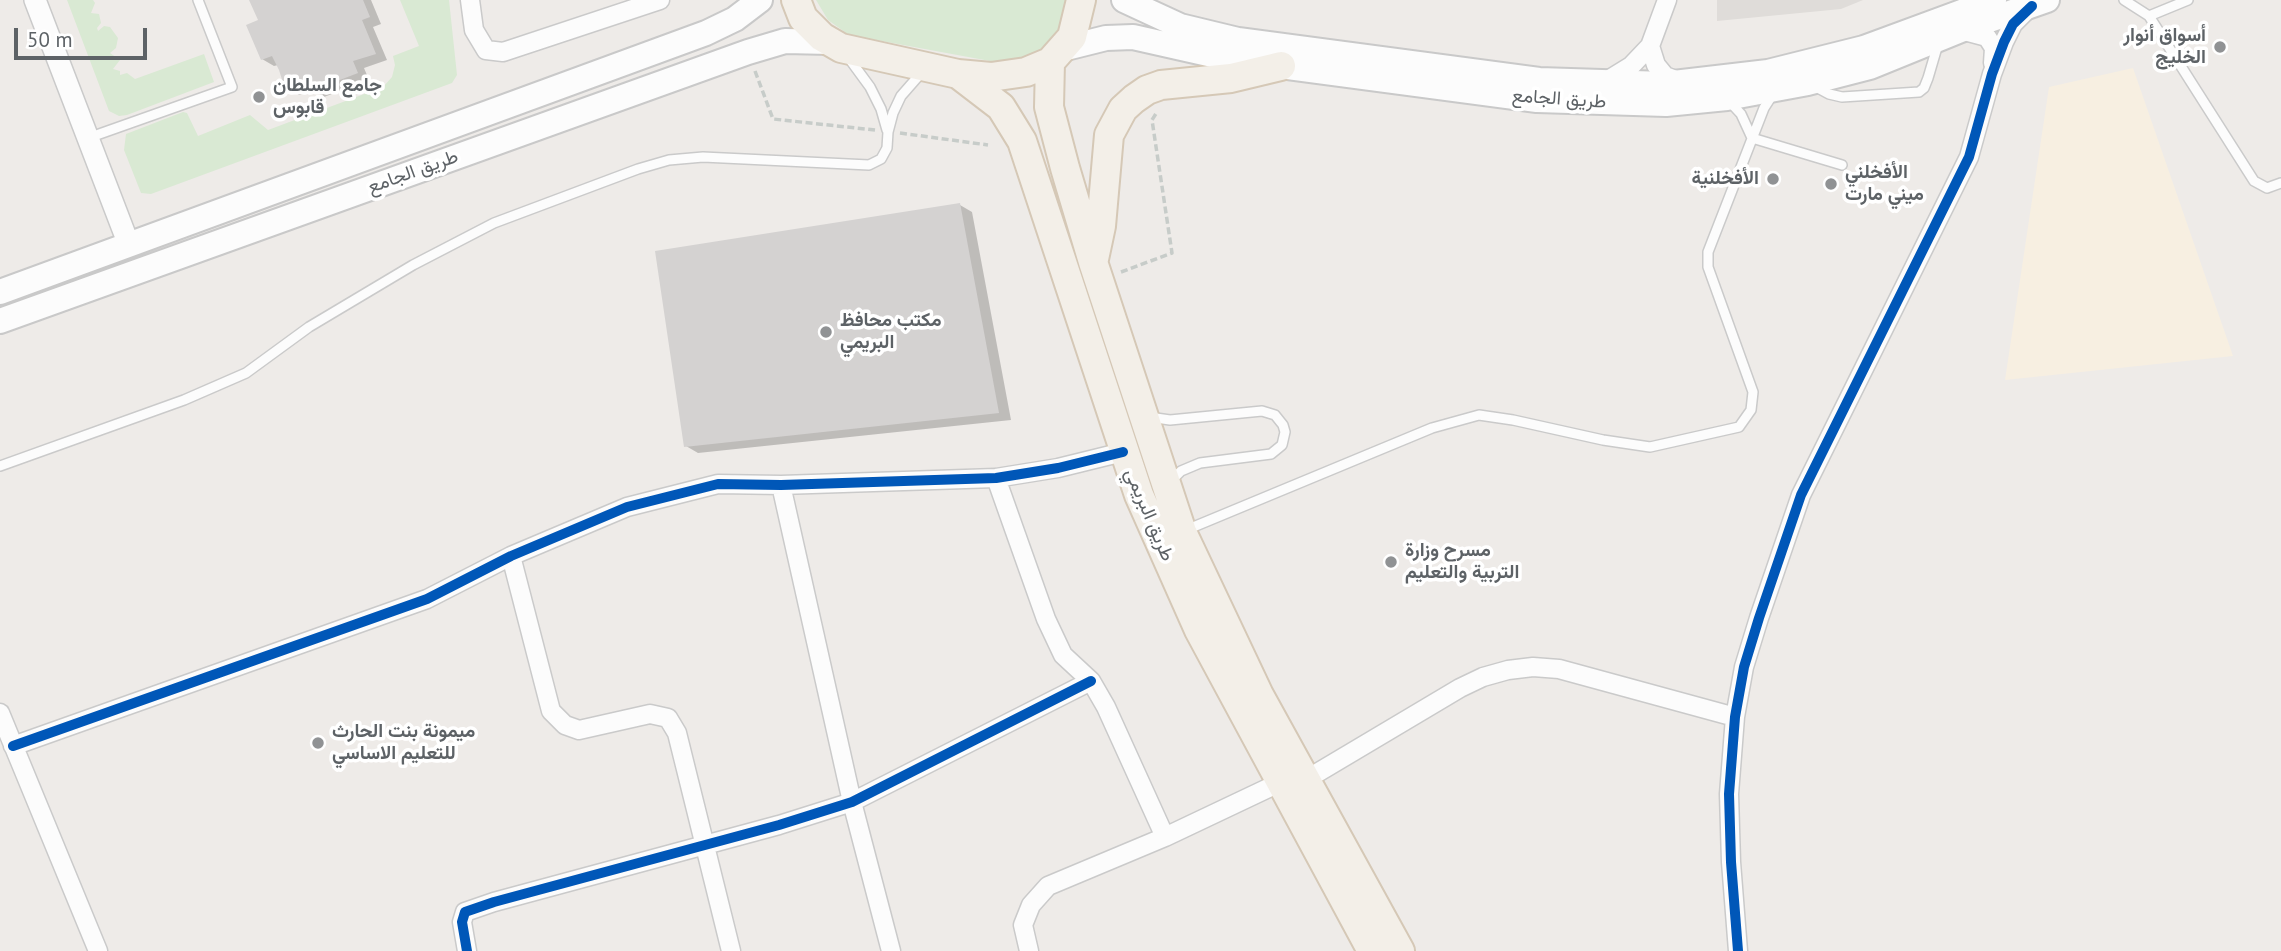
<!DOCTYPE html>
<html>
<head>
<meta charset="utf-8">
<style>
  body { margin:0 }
  #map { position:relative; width:2281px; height:951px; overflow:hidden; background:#eeebe8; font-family:"PT Sans",sans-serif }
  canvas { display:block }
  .scale { position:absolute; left:14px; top:28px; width:133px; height:32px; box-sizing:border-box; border:4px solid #5d6266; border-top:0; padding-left:9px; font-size:21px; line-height:24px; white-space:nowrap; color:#5d6266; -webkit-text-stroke:5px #fff; paint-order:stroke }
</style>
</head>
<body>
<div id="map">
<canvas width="2281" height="951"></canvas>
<div class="scale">50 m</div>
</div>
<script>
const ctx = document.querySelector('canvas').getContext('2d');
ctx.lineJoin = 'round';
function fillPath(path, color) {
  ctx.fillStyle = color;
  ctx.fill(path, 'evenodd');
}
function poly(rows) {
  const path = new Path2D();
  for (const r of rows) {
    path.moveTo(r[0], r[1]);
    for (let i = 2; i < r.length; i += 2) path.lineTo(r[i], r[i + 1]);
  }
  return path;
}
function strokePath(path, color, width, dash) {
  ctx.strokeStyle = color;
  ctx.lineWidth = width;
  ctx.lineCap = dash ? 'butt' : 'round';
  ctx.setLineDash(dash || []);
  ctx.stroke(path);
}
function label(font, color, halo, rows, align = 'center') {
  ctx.font = font + ' "PT Sans",Vazirmatn,sans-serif';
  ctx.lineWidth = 7;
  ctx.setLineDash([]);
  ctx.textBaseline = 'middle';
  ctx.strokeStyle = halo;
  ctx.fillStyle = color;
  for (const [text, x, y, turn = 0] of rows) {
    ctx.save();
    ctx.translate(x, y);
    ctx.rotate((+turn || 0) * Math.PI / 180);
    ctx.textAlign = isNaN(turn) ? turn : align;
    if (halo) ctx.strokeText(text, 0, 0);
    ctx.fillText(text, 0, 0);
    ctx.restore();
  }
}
fillPath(poly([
  [2133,68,2233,356,2005,380,2049,87]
]), '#f7efe1');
fillPath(poly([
  [1717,0,1863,0,1841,9,1717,21]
]), '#dfdcd9');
fillPath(poly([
  [67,0,93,0,95,3,91,13,99,14,101,23,97,28,98,31,104,26,110,27,118,38,116,48,110,53,120,60,113,69,120,71,120,75,127,73,135,79,204,54,214,82,127,115,119,116,109,111],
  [400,0,449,0,457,75,452,83,151,194,141,193,124,150,126,134,183,112,187,113,198,136,250,115,268,130,383,87,392,77,395,65,393,56,419,46],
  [816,0,1070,0,1063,32,1040,58,1017,66,849,35,828,20]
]), '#d9e9d3');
fillPath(poly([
  [251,0,371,0,381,24,373,27,387,60,364,68,369,80,324,97,312,89,299,95,287,88,278,65,274,66,262,59,260,21],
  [960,205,972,212,1011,420,698,453,686,446]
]), '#0003');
fillPath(poly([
  [249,0,363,0,370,17,362,20,376,54,353,61,358,73,311,91,307,80,285,89,279,70,272,56,261,60,246,25,258,20],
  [960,203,999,413,684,447,655,251]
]), '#d4d2d1');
const service = poly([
  [2124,0,2149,16,2188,0],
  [2149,16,2254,181,2267,188,2281,183],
  [848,57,870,87,881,109,887,130],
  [1816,87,1829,94,1842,97,1919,92,1924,88,1928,78,1938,44],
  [1729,101,1741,114,1752,138],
  [88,138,232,87,198,0],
  [1752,138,1842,165],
  [1149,417,1170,420,1262,411,1275,415,1283,425,1285,432,1282,445,1271,454,1200,463,1181,471,1170,482],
  [0,466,184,400,246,373,309,327,413,265,494,223,638,169,669,160,703,157,869,165,881,159,887,148,888,132,893,113,901,96,922,72],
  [1186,530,1432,428,1479,415,1513,420,1603,440,1650,447,1739,427,1751,410,1753,392,1708,267,1708,252,1764,108,1773,94]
]);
const minor = poly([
  [470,0,474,30,486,50,503,52,660,0],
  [1961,30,1987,37,1994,48,1993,63],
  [1650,46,1656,65,1665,76,1681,82],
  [1605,82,1631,66,1650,46,1667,0],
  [996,478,1046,619,1063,655,1091,681,1106,707,1165,837],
  [781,485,852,802,891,951],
  [511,556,551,711,565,725,579,730,650,714,668,718,677,733,731,951],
  [0,713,98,951],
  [13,746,427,599,511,556,627,507,718,484,781,485,996,478,1058,468,1123,452],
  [1307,779,1460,688,1483,677,1508,670,1533,667,1559,669,1735,717],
  [467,951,462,922,465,912,494,902,779,825,852,802,1091,681],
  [1029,951,1023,925,1031,905,1048,886,1165,837,1281,782],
  [1738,951,1731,862,1729,794,1735,717,1744,667,1759,618,1801,495,1969,157,1992,74,2004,42,2013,24,2029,8]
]);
const tertiary = poly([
  [35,0,129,245]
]);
const secondary = poly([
  [1124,0,1180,26,1238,40,1539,80,1665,84,1768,72,1864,48,1994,0],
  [1062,49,1106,38,1133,37,1235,60,1537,100,1666,104,1727,98,1808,83,1870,67,1961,30,2047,0],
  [0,292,706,33,735,19,760,0],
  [0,321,748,52,785,41,830,42]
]);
const primary = poly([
  [796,0,803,18,822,37,841,48,958,74,991,77,1026,72,1050,62,1072,37,1081,0],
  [1050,62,1049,107,1065,168,1093,262,1182,532,1259,695,1400,951],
  [958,74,1001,107,1022,141,1139,495,1199,630,1372,951],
  [1094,259,1101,226,1109,135,1123,109,1134,99,1147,90,1161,85,1231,78,1281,66]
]);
strokePath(service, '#cacaca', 12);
strokePath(minor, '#cacaca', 21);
strokePath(tertiary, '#cacaca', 24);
strokePath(secondary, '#c9c9c9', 28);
strokePath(primary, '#d5c8b6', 32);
strokePath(poly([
  [755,71,773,119,875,130],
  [900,133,988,145],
  [1121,272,1172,253,1152,120,1157,112]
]), '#c7ccc9', 3.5, [7, 3.5]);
strokePath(service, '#fcfcfc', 9);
strokePath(minor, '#fcfcfc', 18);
strokePath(tertiary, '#fcfcfc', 21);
strokePath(secondary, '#fcfcfc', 24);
strokePath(primary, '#f3efe8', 28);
strokePath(poly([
  [13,746,427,599,511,556,627,507,718,484,781,485,996,478,1058,468,1123,452],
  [467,951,462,922,465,912,494,902,779,825,852,802,1091,681],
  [1738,951,1731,862,1729,794,1735,717,1744,667,1759,618,1801,495,1969,157,1992,74,2004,42,2013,24,2032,6]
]), '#0057b8', 10);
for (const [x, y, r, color] of [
  [2220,47,7,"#909294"],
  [259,97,7,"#909294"],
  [1773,179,7,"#909294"],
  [1831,184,7,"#909294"],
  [826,332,7,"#909294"],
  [1391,562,7,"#909294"],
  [318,743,7,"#909294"]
]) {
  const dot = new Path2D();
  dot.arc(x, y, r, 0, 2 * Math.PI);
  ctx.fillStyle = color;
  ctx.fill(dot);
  strokePath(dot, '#fff', 2.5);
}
label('bold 19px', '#5d6266', '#fff', [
  ["أسواق أنوار",2206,36,"right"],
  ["الخليج",2206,58,"right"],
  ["جامع السلطان",273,86],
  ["قابوس",273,108],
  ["الأفخلني",1845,173],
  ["ميني مارت",1845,195],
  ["الأفخلنية",1759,179,"right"],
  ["مكتب محافظ",840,321],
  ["البريمي",840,343],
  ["مسرح وزارة",1405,551],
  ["التربية والتعليم",1405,573],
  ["ميمونة بنت الحارث",332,732],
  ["للتعليم الاساسي",332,754]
], 'left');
label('19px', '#5d6266', '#fff', [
  ["طريق الجامع",1559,99,4],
  ["طريق الجامع",413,172,-20],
  ["طريق البريمي",1149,515,67]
]);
</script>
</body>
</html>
